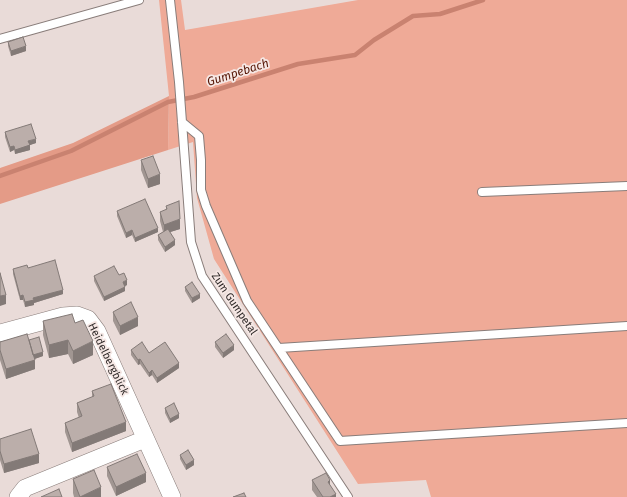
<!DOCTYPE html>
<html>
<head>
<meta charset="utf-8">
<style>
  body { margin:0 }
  canvas { display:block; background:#e9dbd8 }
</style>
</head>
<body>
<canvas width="627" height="497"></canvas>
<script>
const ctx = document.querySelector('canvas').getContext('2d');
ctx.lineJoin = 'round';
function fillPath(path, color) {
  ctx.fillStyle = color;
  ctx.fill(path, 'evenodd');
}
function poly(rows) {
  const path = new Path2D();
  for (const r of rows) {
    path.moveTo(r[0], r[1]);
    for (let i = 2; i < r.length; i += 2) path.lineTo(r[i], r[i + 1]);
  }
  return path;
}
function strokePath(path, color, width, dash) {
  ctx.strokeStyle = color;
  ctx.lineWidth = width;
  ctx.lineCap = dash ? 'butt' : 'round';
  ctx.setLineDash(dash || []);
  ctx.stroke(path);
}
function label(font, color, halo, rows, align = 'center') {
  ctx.font = font + ' "Fira Sans",sans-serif';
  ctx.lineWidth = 3.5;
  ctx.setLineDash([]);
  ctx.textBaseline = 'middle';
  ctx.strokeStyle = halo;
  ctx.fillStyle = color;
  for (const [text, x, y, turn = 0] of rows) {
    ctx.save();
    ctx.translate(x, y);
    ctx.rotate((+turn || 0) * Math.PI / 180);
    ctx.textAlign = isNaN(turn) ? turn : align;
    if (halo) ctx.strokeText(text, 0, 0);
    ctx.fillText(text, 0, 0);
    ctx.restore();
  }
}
fillPath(poly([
  [159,0,181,0,185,30,358,0,627,0,627,497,431,497,426,480,358,484,214,259,197,198,193,142,168,150,169,96]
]), '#efaa97');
fillPath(poly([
  [169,96,168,150,0,204,0,168,73,143]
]), '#e49b87');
strokePath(poly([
  [0,176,71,151,168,102,194,97,298,64,355,55,374,40,413,16,440,14,483,0]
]), '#c98270', 4.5);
const lane = poly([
  [170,0,179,82,191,242,202,276,348,497],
  [0,39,139,0],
  [182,122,199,136,201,160,201,190,206,206,247,301,340,441,627,423],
  [482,192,627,186],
  [279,348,627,326]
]);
const street = poly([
  [0,333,63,316,77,315,88,319,97,331,172,497],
  [18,497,25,488,145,439]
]);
strokePath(lane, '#897d7a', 10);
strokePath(street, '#897d7a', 18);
strokePath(lane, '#fff', 8);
strokePath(street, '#fff', 17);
fillPath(poly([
  [8,42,26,51,11,56,8,46],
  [5,132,36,143,30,145,30,150,15,154,14,150,10,152,5,137],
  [141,160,160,184,148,188,141,170],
  [166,206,180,229,170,232,175,245,165,252,158,240,158,235,163,232,160,221,160,212,166,210],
  [117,211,158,232,135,242,132,235,126,238,117,216],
  [28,268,63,294,34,303,34,305,25,307,23,300,20,300,13,274,13,269],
  [119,275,127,285,125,286,125,291,104,301,94,281,94,276],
  [185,287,200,298,192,303,185,291],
  [113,312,138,326,120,335,113,321],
  [43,321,75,323,93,355,73,364,68,354,49,358,43,335],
  [29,340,43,356,34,359,35,369,6,379,0,360,0,342],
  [215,342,234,350,223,358,215,347],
  [131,350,149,353,179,368,157,383,152,375,149,377,140,364,138,365,131,355],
  [92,391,126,431,72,452,65,432,65,423,79,418,77,412,77,403,92,397],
  [165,408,179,418,170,423,165,413],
  [0,439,39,463,4,473,0,460],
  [180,455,194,465,186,470,180,459],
  [107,467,146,482,116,496,107,476],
  [73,479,101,497,74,497,73,493],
  [312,480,330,486,336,497,317,497,312,490]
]), '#a19692');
fillPath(poly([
  [26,46,26,51,11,56,11,51],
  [36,139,36,143,30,145,30,150,15,154,15,150,28,141],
  [14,146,14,150,10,152,10,147],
  [160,174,160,184,148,188,148,179],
  [180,219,180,229,164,234,164,225],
  [158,228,158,232,135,242,135,238],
  [132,230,132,235,126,238,126,233],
  [175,240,175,245,165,252,165,247],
  [127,280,127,285,123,287,123,282],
  [125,287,125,291,104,301,104,297],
  [63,290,63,294,34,303,34,305,25,307,25,302,33,298],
  [200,294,200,298,192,303,192,298],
  [6,295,6,304,0,306,0,296],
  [23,295,23,300,20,300,20,296],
  [138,317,138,326,120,335,120,326],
  [68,340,68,354,49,358,49,345],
  [93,341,93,355,73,364,73,351],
  [234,345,234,350,223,358,223,353],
  [43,352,43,356,32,360,32,355],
  [140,359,140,364,138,365,138,360],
  [35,360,35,369,6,379,6,369],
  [179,363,179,368,157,383,157,378],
  [152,370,152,375,149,377,149,373],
  [179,414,179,418,170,423,170,419],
  [126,422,126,431,72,452,72,443],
  [39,454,39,463,4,473,4,464],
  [194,460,194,465,186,470,186,465],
  [146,473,146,482,116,496,116,487],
  [330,480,330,489,328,482],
  [101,487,101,497,80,497],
  [336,494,336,497,330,497]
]), '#837a77');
const building = poly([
  [23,37,26,46,11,51,8,42,23,37],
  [31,124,36,139,28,141,30,145,15,150,14,146,10,147,5,132,31,124],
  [153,156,160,174,148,179,141,160,153,156],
  [145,199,158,228,135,238,132,230,126,233,117,211,145,199],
  [179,201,180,219,164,225,160,212,167,209,166,206,179,201],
  [168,229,175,240,165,247,158,235,168,229],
  [55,260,63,290,33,298,34,300,25,302,23,295,20,296,13,269,27,265,28,268,55,260],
  [114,266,119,275,124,273,127,280,123,282,125,287,104,297,94,276,114,266],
  [0,273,6,295,0,296,0,273],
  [192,282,200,294,192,298,185,287,192,282],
  [131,302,138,317,120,326,113,312,131,302],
  [72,314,75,323,83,320,93,341,73,351,68,340,49,345,43,321,72,314],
  [27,334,35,360,6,369,0,350,0,342,27,334],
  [226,334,234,345,223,353,215,342,226,334],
  [39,337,43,352,33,355,29,340,39,337],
  [142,342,149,353,165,342,179,363,157,378,152,370,149,373,140,359,138,360,131,350,142,342],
  [111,384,126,422,72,443,65,423,82,416,77,403,94,396,92,391,111,384],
  [174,403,179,414,170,419,165,408,174,403],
  [31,429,39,454,4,464,0,451,0,439,31,429],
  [188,450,194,460,186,465,180,455,188,450],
  [137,454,146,473,116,487,107,467,137,454],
  [94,470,101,487,80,497,73,479,94,470],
  [326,473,330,480,328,482,336,494,330,497,323,497,312,480,326,473],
  [59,489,62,497,41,497,59,489],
  [244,493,246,497,233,497,244,493]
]);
fillPath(building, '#bbaeaa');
strokePath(building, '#837a77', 1);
label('11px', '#2f2a29', '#f6e8e5', [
  ["Zum Gumpetal",234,304,56],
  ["Heidelbergblick",108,359,64]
]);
label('italic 12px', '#581807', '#f6e8e5', [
  ["Gumpebach",238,73,-18]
]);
</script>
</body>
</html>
